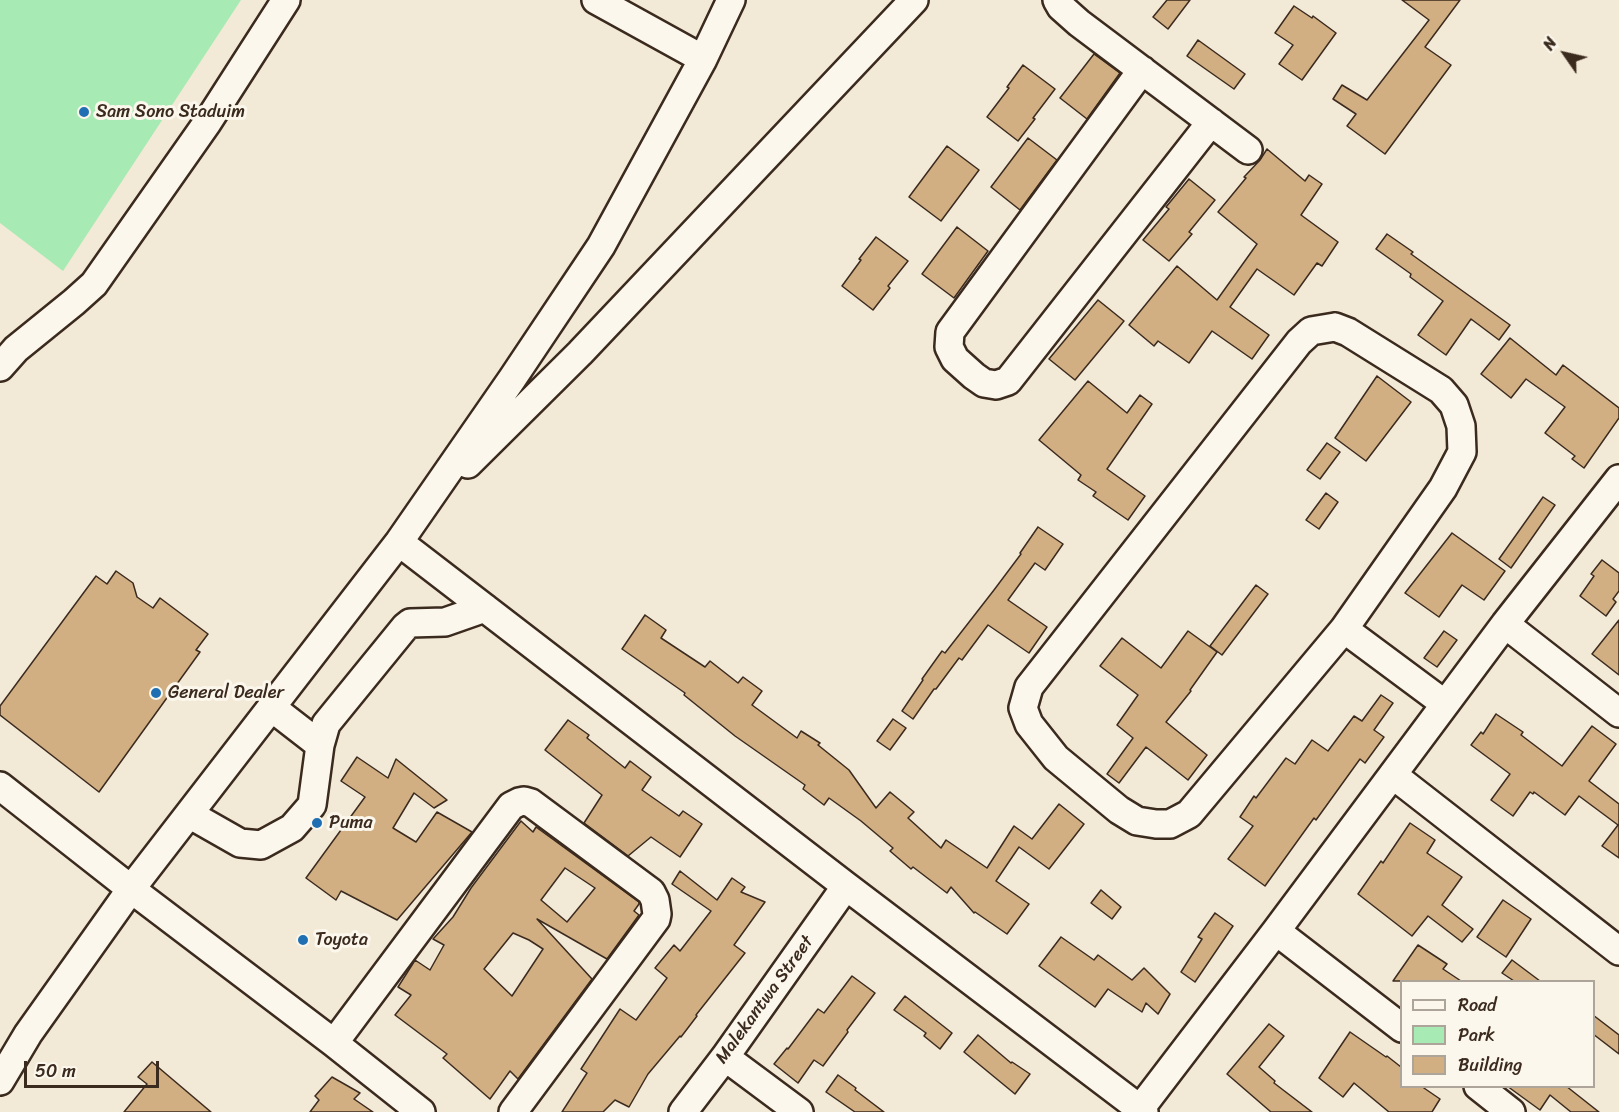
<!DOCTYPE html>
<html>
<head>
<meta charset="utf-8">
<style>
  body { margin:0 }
  #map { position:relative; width:1619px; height:1112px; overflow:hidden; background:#f3e9d7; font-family:Sriracha,sans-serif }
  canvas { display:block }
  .legend { position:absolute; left:1400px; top:980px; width:195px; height:108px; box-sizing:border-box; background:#fbf7ec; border:2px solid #aea59a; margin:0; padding:8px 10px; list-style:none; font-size:18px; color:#3b2a1e }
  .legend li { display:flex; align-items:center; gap:12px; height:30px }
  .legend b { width:30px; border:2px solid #aea59a }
  .north { position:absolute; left:1535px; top:24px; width:60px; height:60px; -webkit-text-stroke:4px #fbf7ec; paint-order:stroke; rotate:304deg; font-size:16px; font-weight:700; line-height:24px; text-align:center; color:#3b2a1e }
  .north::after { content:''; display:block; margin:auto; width:21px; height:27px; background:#3b2a1e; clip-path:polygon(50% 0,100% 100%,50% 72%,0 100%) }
  .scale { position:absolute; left:24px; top:1061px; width:135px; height:27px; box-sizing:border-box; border:3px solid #3b2a1e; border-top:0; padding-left:8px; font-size:18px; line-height:21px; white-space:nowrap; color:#3b2a1e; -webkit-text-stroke:4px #fbf7ec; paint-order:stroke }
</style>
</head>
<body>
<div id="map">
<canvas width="1619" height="1112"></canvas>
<ul class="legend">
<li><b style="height:8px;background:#fbf7ec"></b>Road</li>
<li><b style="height:16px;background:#a8eab3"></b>Park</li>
<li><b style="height:16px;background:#d1af83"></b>Building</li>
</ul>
<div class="north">N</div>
<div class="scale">50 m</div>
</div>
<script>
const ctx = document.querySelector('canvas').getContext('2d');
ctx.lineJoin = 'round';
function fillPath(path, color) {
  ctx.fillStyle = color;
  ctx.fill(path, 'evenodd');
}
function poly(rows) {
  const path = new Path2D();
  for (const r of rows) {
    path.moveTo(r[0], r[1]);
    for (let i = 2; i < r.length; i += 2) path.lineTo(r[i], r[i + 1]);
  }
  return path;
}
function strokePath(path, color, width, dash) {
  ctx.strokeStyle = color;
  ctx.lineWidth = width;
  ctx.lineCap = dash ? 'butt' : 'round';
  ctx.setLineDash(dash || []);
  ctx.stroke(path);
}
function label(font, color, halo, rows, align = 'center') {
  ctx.font = font + ' Sriracha,sans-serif';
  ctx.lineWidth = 6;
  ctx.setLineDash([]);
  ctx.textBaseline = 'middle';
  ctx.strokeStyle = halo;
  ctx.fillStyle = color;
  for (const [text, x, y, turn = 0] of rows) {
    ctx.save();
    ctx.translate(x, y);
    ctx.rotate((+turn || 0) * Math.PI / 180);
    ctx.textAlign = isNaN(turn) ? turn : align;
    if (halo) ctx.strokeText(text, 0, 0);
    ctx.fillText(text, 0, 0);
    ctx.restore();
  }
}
fillPath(poly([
  [0,0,241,0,63,271,0,223]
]), '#a8eab3');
const building = poly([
  [1167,0,1190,0,1168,29,1153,17,1167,0],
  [1402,0,1460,0,1425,47,1451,65,1385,154,1347,126,1356,114,1333,99,1342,85,1367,100,1429,20,1402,0],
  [1294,6,1312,18,1313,16,1336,33,1302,80,1279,64,1293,45,1275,33,1294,6],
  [1198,40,1245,74,1234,89,1187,56,1198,40],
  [1094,54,1120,73,1087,119,1060,98,1094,54],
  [1023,65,1055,89,1033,118,1035,119,1018,141,987,117,1009,88,1007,87,1023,65],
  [1028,138,1057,160,1020,210,991,187,1028,138],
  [947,146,979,170,941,221,909,197,947,146],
  [1267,149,1305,181,1309,175,1322,184,1301,215,1338,242,1322,266,1317,263,1294,295,1257,269,1230,307,1269,335,1252,359,1212,331,1189,363,1158,341,1154,346,1129,325,1177,266,1217,300,1257,244,1218,212,1246,178,1244,177,1260,160,1267,149],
  [1189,179,1215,200,1189,232,1192,234,1169,261,1143,240,1169,209,1166,207,1189,179],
  [957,227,988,251,954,298,922,274,957,227],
  [1387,234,1413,252,1411,254,1510,325,1499,340,1471,319,1446,355,1418,335,1443,301,1410,277,1411,274,1376,249,1387,234],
  [876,237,908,261,888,286,890,288,873,310,842,286,861,260,859,259,876,237],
  [1098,300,1124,321,1075,380,1049,359,1098,300],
  [1510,338,1556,375,1563,365,1619,408,1619,418,1584,468,1572,459,1575,456,1545,433,1565,407,1526,379,1511,398,1481,374,1510,338],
  [1377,376,1411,402,1366,461,1335,438,1377,376],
  [1088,381,1127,413,1140,395,1152,404,1107,469,1145,496,1128,520,1093,496,1096,492,1078,480,1081,475,1039,440,1088,381],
  [1327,443,1340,452,1320,479,1307,470,1327,443],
  [1326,493,1338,502,1319,529,1306,520,1326,493],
  [1543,497,1555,505,1511,568,1499,559,1543,497],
  [1038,527,1063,544,1045,570,1035,563,1008,600,1047,627,1029,653,988,625,962,660,959,658,936,689,934,689,913,719,902,711,923,680,922,679,942,651,945,653,994,590,1021,554,1020,553,1038,527],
  [1452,533,1505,571,1484,600,1462,585,1439,617,1405,593,1452,533],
  [1602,560,1619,573,1619,591,1613,599,1616,602,1606,616,1580,596,1594,576,1591,574,1602,560],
  [116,571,133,583,137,597,153,608,160,598,208,634,196,650,200,652,99,792,0,715,0,706,96,576,107,584,116,571],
  [1256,585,1268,594,1222,655,1210,646,1256,585],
  [645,615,666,630,661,638,705,667,710,661,738,683,743,677,762,691,752,705,797,738,801,731,820,743,818,745,849,770,876,808,890,792,914,812,908,818,941,848,946,840,987,868,1014,826,1032,839,1059,804,1084,824,1049,869,1019,847,996,881,1029,904,1007,934,975,912,974,913,951,887,947,893,913,867,911,869,890,851,893,848,861,821,829,798,824,805,803,789,805,785,735,736,684,695,685,693,622,649,645,615],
  [1619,620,1619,675,1592,654,1619,620],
  [1188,631,1217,652,1190,690,1191,691,1166,722,1207,755,1188,780,1146,747,1119,783,1107,774,1133,738,1117,725,1138,695,1100,666,1122,638,1161,668,1188,631],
  [1444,631,1457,640,1437,667,1424,658,1444,631],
  [1381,695,1393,703,1374,730,1384,737,1365,763,1360,759,1316,820,1314,818,1265,886,1228,859,1253,826,1240,817,1254,796,1256,798,1286,758,1295,764,1312,740,1328,751,1354,716,1362,721,1381,695],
  [1496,714,1523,732,1521,735,1562,766,1592,726,1616,744,1589,781,1619,804,1619,858,1602,846,1618,825,1579,796,1565,815,1534,792,1533,794,1530,792,1513,816,1491,800,1510,774,1471,745,1481,732,1483,734,1496,714],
  [893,719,906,728,890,750,877,741,893,719],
  [568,720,589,735,587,738,625,768,630,761,651,777,642,790,679,816,683,811,702,824,680,857,651,837,628,856,584,823,602,795,545,750,568,720],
  [357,757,388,778,396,759,447,800,434,808,414,793,393,828,416,842,437,812,472,832,397,920,341,891,336,900,306,878,365,797,341,781,357,757],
  [521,821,533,832,536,827,639,902,639,904,634,911,639,915,607,959,537,919,592,979,518,1079,510,1071,490,1099,443,1058,447,1054,395,1015,411,995,398,987,412,965,415,960,430,970,444,945,433,939,453,917,471,888,521,821],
  [565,868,595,888,567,922,541,900,565,868],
  [513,933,529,940,543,949,512,996,484,969,513,933],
  [1410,823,1435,840,1427,853,1462,877,1442,905,1473,929,1462,942,1428,916,1412,936,1358,894,1381,861,1383,863,1410,823],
  [680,871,717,900,732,878,745,887,741,892,765,902,734,945,745,953,696,1015,697,1016,681,1037,680,1036,648,1074,629,1107,615,1100,603,1112,562,1112,587,1073,581,1069,620,1009,636,1020,667,978,655,968,674,945,680,951,711,911,672,884,680,871],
  [1101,890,1121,907,1112,919,1091,903,1101,890],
  [1503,900,1531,919,1506,957,1477,937,1503,900],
  [1215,913,1233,926,1195,982,1181,972,1202,939,1198,937,1215,913],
  [1061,937,1094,960,1098,955,1132,980,1144,968,1170,994,1158,1014,1146,1003,1142,1012,1108,989,1095,1007,1039,966,1061,937],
  [1418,945,1447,964,1443,969,1461,981,1393,981,1418,945],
  [1512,960,1540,981,1514,981,1502,973,1512,960],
  [852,976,875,993,847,1030,848,1032,823,1066,814,1060,798,1083,774,1064,787,1048,788,1049,818,1009,824,1013,852,976],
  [905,996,952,1033,940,1049,924,1036,926,1033,894,1010,905,996],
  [1593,1015,1619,1035,1619,1054,1593,1034,1593,1015],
  [1269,1024,1284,1036,1259,1067,1275,1081,1274,1083,1312,1112,1271,1112,1227,1074,1269,1024],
  [1350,1032,1386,1057,1387,1056,1401,1067,1401,1086,1421,1086,1440,1099,1432,1112,1389,1112,1354,1083,1343,1097,1319,1078,1350,1032],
  [978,1035,1011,1063,1012,1062,1030,1074,1015,1094,964,1052,978,1035],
  [152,1062,211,1112,124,1112,147,1084,138,1077,152,1062],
  [838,1075,856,1088,855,1090,884,1112,855,1112,826,1092,838,1075],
  [332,1077,360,1093,354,1099,373,1112,310,1112,319,1100,315,1096,332,1077],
  [1507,1086,1566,1086,1599,1112,1571,1112,1550,1095,1540,1110,1507,1086]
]);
fillPath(building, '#d1af83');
strokePath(building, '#3b2a1e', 1.5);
const minor = poly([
  [596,0,703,59],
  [1057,0,1061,7,1079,23,1248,150],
  [1142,70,950,332,949,347,955,359,974,376,984,383,996,385,1008,381,1211,122],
  [1335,327,1348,332,1441,390,1454,405,1461,426,1462,452,1443,488,1344,629,1189,814,1170,824,1156,824,1137,821,1119,810,1056,758,1029,724,1023,708,1029,687,1299,342,1311,331,1335,327],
  [0,367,16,349,74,302,94,284,207,123,286,0],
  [468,464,580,353,914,0],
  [399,542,846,886,1144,1112],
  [1505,624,1619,713],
  [1344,629,1445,704],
  [271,707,320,745],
  [1393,775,1619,951],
  [0,786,131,889,334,1043,421,1112],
  [189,814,240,843,261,845,292,828,312,805,320,745,326,724,405,627,410,623,445,622,485,608],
  [1276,931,1402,1028],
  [334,1043,511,806,519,802,524,801,531,803,651,892,655,900,657,914,656,919,513,1112],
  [725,1057,799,1112],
  [0,1081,28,1034,131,889,399,542,512,379,601,246,703,59,731,0],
  [1478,1086,1511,1112],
  [1140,1109,1276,931,1505,624,1619,479],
  [683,1112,725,1057,846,886]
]);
strokePath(minor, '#3b2a1e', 32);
strokePath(minor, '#fbf7ec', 27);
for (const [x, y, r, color] of [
  [84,112,6,"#1f6fb2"],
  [156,693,6,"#1f6fb2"],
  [317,823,6,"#1f6fb2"],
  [303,940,6,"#1f6fb2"]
]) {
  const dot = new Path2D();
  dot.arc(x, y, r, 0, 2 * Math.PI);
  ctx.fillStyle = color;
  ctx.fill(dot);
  strokePath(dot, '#fbf7ec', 2);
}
label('18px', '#3b2a1e', '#fbf7ec', [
  ["Sam Sono Staduim",96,112],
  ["General Dealer",168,693],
  ["Puma",329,823],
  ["Toyota",315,940]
], 'left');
label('18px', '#3b2a1e', '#fbf7ec', [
  ["Malekantwa Street",765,1000,-54]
]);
</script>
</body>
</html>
